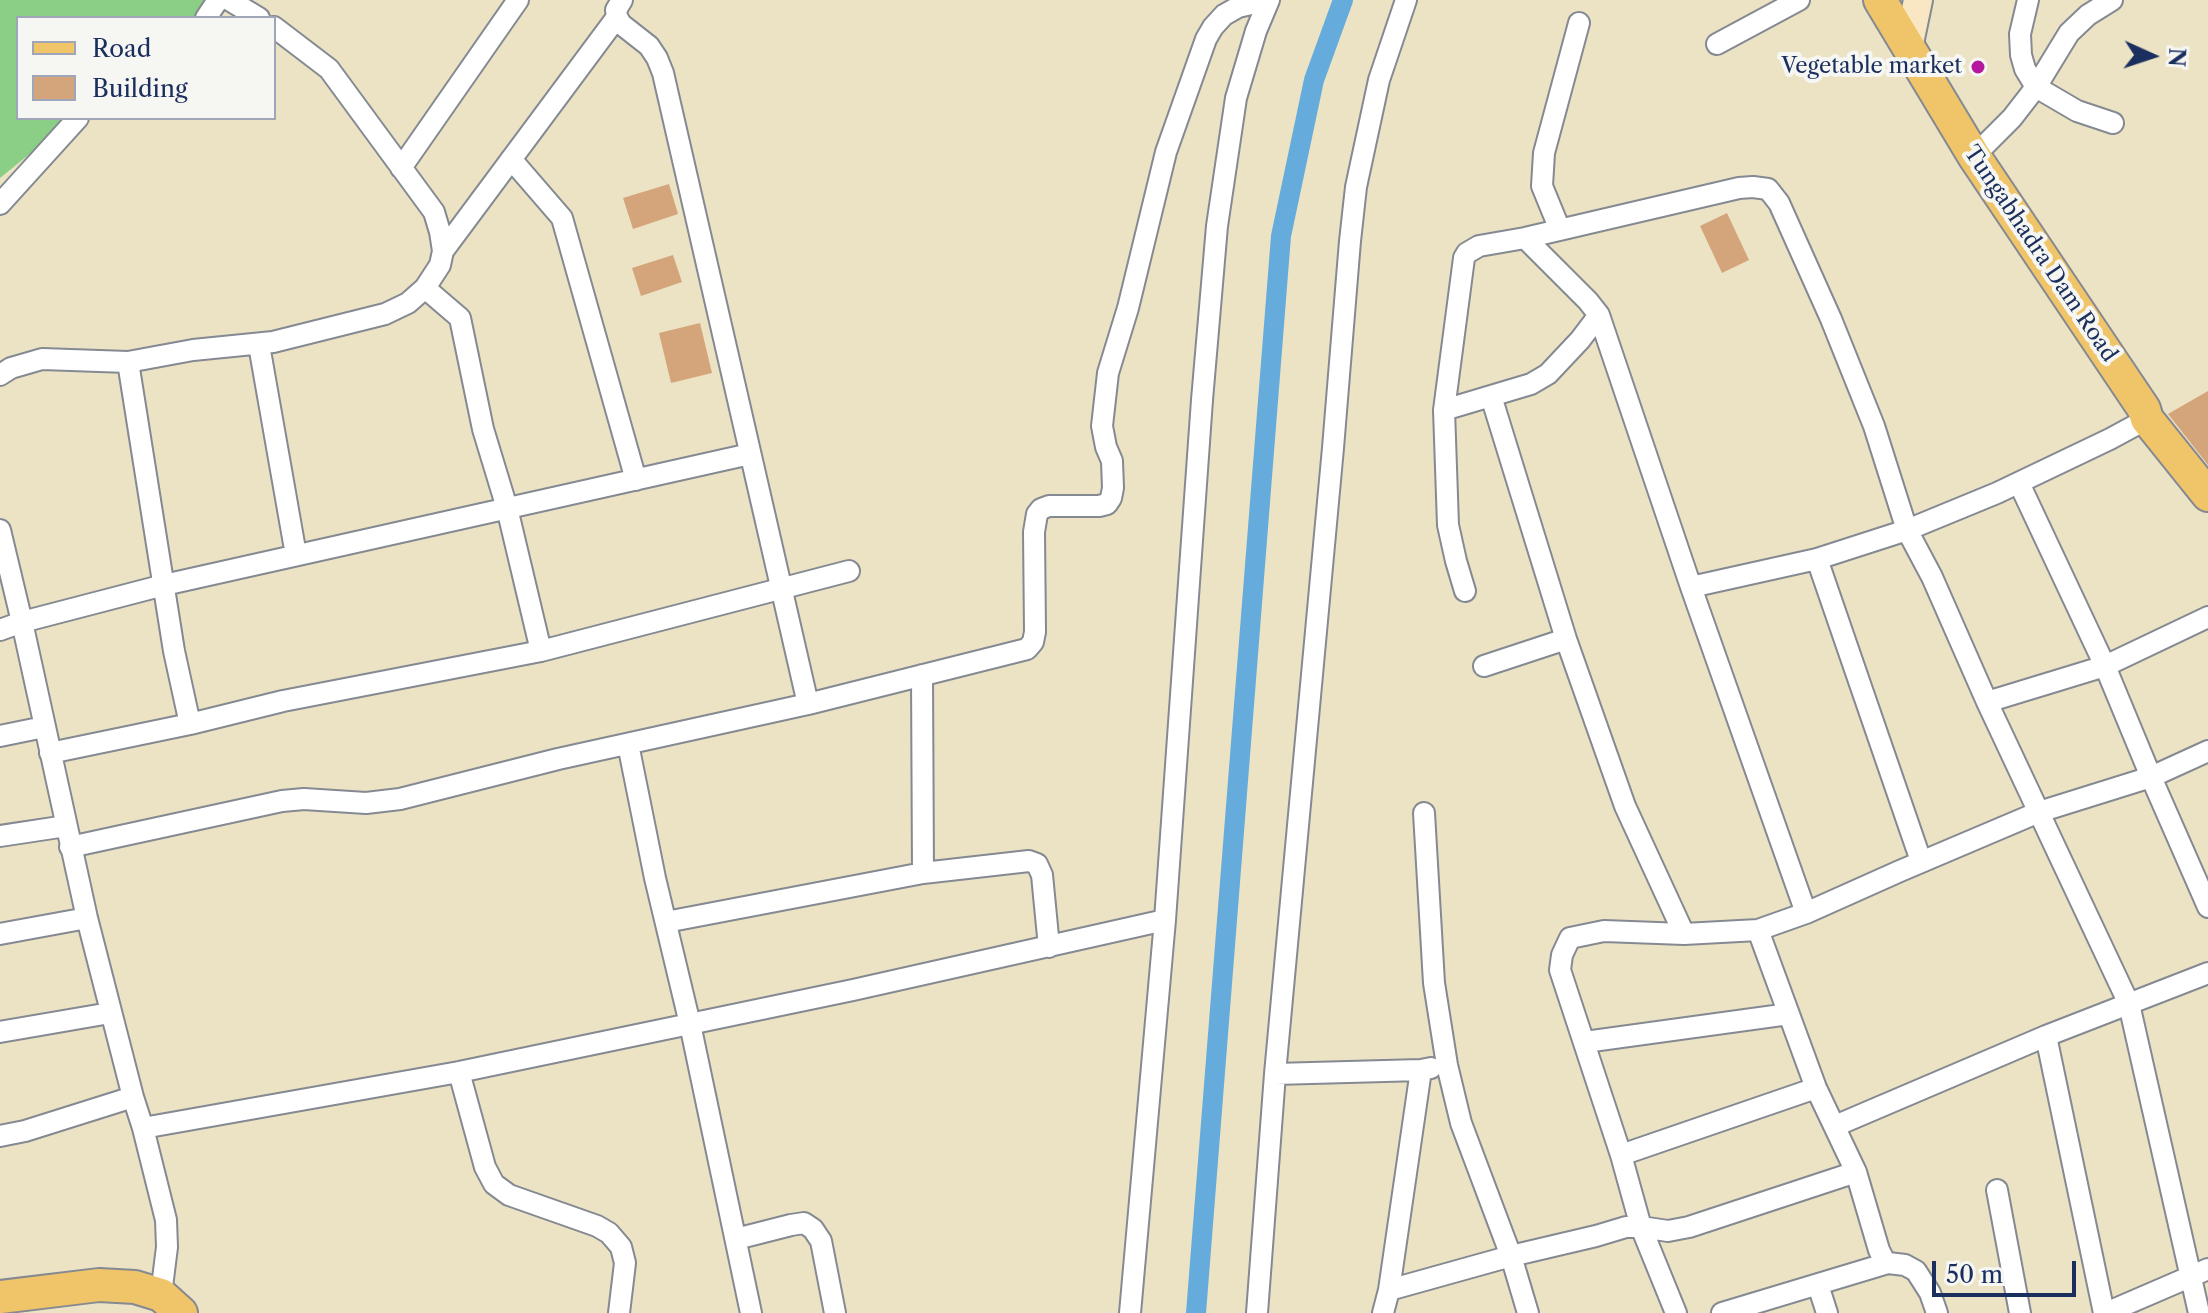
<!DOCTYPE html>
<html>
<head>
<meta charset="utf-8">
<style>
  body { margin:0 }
  #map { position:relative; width:2208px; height:1313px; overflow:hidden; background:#ece3c5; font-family:"Libre Caslon Text",serif }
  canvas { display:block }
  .legend { position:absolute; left:16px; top:16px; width:260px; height:104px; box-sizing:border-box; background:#f6f6f2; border:2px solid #9ea6b7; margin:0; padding:10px 14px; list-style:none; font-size:24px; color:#1b2f5e }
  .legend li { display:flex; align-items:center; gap:16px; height:40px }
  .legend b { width:40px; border:2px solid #9ea6b7 }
  .north { position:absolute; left:2112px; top:16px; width:80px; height:80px; -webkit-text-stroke:6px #f6f6f2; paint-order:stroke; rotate:93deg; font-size:22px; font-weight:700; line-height:32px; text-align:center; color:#1b2f5e }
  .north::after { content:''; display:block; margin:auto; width:28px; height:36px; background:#1b2f5e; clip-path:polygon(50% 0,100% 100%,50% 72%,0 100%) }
  .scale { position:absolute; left:1932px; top:1261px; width:144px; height:36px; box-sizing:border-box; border:4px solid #1b2f5e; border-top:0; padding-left:10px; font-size:24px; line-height:28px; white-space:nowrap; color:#1b2f5e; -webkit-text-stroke:6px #f6f6f2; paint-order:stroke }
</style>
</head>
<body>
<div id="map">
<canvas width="2208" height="1313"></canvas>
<ul class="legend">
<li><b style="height:10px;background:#f0c469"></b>Road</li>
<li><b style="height:22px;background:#d4a57a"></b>Building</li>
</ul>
<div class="north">N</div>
<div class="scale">50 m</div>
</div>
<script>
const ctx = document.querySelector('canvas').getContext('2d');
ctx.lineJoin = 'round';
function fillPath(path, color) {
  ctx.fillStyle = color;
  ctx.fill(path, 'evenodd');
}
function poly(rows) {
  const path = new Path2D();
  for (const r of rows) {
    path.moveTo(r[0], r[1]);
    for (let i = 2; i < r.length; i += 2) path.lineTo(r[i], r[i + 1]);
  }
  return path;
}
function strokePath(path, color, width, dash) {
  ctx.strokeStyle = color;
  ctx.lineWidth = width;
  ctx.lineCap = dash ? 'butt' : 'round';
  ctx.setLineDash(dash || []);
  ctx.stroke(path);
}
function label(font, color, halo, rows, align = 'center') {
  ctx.font = font + ' "Libre Caslon Text",serif';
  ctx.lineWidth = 8;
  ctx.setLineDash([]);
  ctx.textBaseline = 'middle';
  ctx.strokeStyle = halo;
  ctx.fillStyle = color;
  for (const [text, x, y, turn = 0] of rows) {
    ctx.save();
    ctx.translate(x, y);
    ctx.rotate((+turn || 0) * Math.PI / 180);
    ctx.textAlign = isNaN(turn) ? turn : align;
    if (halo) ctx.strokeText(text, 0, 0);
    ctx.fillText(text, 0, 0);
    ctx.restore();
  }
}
fillPath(poly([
  [0,0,219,0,196,18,18,18,18,118,74,118,0,178]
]), '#8bce86');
strokePath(poly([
  [1196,1313,1281,236,1314,80,1343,0]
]), '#65acdc', 20);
fillPath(poly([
  [669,184,678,214,633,229,623,198],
  [1727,213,1749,260,1722,273,1700,226],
  [673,255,682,282,641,296,632,268],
  [700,323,712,373,671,383,659,333],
  [2208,391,2208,465,2168,414]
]), '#d4a57a');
const street = poly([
  [229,0,259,18],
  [622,0,616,10,617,17,621,24,649,46,657,58,663,73,808,704],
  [2028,0,2020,34,2021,55,2025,69,2036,87,2077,111,2113,123],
  [206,18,218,0],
  [1717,44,1799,0],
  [1974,156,2012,118,2036,87,2069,33,2088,15,2112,0],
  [511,159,562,218,636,480],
  [401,168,518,0],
  [0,204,78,118],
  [1560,230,1542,186,1544,153,1579,23],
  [1525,238,1588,301,1599,315,1691,587,1806,913],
  [443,251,617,17],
  [425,288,460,318,483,429,507,508,541,651],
  [259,345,296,555],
  [128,362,174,651,190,724],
  [0,375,11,368,42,359,128,362,193,350,273,342,385,314,408,303,425,288,440,265,443,251,440,232,434,212,329,69,274,27],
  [1491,396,1566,639,1625,806,1684,934],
  [1444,410,1531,384,1548,374,1580,340,1599,315],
  [2019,483,2105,666,2151,777,2208,907],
  [0,530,22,622,0,630],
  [1817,559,1921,861],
  [1691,587,1817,559,1907,530,1997,493,2110,439,2147,419],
  [1465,591,1456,561,1448,525,1444,410,1464,258,1467,253,1479,246,1525,238,1739,188,1753,187,1768,189,1779,203,1831,319,1874,426,1907,530,1932,577,1987,702,2129,1004,2199,1313],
  [1484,666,1566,639],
  [922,675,923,873],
  [1987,702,2105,666,2208,617],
  [0,736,44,727],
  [628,744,655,878,690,1024,751,1313],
  [50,753,190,724,283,701,541,651,849,571],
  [1424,813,1434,983,1447,1065,1461,1123,1511,1256,1528,1313],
  [0,836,66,826],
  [70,847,282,801,304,799,366,803,400,799,558,759,808,704,1027,649,1033,642,1035,632,1034,532,1037,514,1041,509,1049,506,1099,506,1107,504,1111,498,1113,488,1112,461,1106,447,1102,426,1108,373,1128,308,1166,152,1206,39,1213,27,1224,15,1238,7,1268,0],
  [666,922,923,873,1029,861,1037,864,1042,875,1049,947],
  [0,934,87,918],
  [0,1032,110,1013],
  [2046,1036,2104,1313],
  [1585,1042,1789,1014],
  [459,1072,485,1167,494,1184,509,1195,597,1226,609,1233,621,1247,625,1263,619,1313],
  [1275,1074,1421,1070,1431,1068],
  [1835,1126,2046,1036,2208,973],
  [143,1128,459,1072,853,990,1165,920],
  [0,1136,25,1131,133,1097],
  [1621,1155,1816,1088],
  [1856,1172,1879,1250,1884,1260,1888,1263,1905,1265,1916,1271,1930,1293,1937,1313],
  [1997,1190,2020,1313],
  [736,1239,791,1225,804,1223,813,1229,821,1241,835,1313],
  [1818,1285,1827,1313],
  [1389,1290,1511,1256,1596,1236,1626,1227,1641,1227,1668,1231,1689,1227,1856,1172,1816,1088,1758,930],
  [161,1295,167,1247,166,1220,143,1128,133,1097,87,918,22,622,164,585,750,454],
  [1130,1313,1165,920,1202,400,1217,226,1236,98,1256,31,1269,0],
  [1257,1313,1275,1074,1333,448,1350,241,1356,187,1379,80,1406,0],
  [1383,1313,1389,1290,1421,1070],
  [1676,1313,1641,1227,1621,1155,1560,970,1562,955,1570,938,1604,931,1684,934,1758,930,1806,913,1900,871,2039,812,2151,777,2208,751],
  [1722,1313,1888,1263],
  [2106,1313,2208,1269]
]);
const secondary = poly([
  [1908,48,1918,0]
]);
const primary = poly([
  [1880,0,1974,156,2144,409,2147,419,2208,495],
  [0,1297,99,1285,135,1287,161,1295,181,1313]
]);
strokePath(street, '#848992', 24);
strokePath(secondary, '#848992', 32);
strokePath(primary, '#848992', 36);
strokePath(street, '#fff', 20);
strokePath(secondary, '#f9e7c3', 28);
strokePath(primary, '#f0c469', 32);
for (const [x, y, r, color] of [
  [1978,67,8,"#b5179e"]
]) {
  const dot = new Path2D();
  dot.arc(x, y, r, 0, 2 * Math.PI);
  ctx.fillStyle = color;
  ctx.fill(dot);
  strokePath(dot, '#f6f6f2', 3);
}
label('22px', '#1b2f5e', '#f6f6f2', [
  ["Vegetable market",1962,67]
], 'right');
label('22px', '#1b2f5e', '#f6f6f2', [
  ["Tungabhadra Dam Road",2040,254,56]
]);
</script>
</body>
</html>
